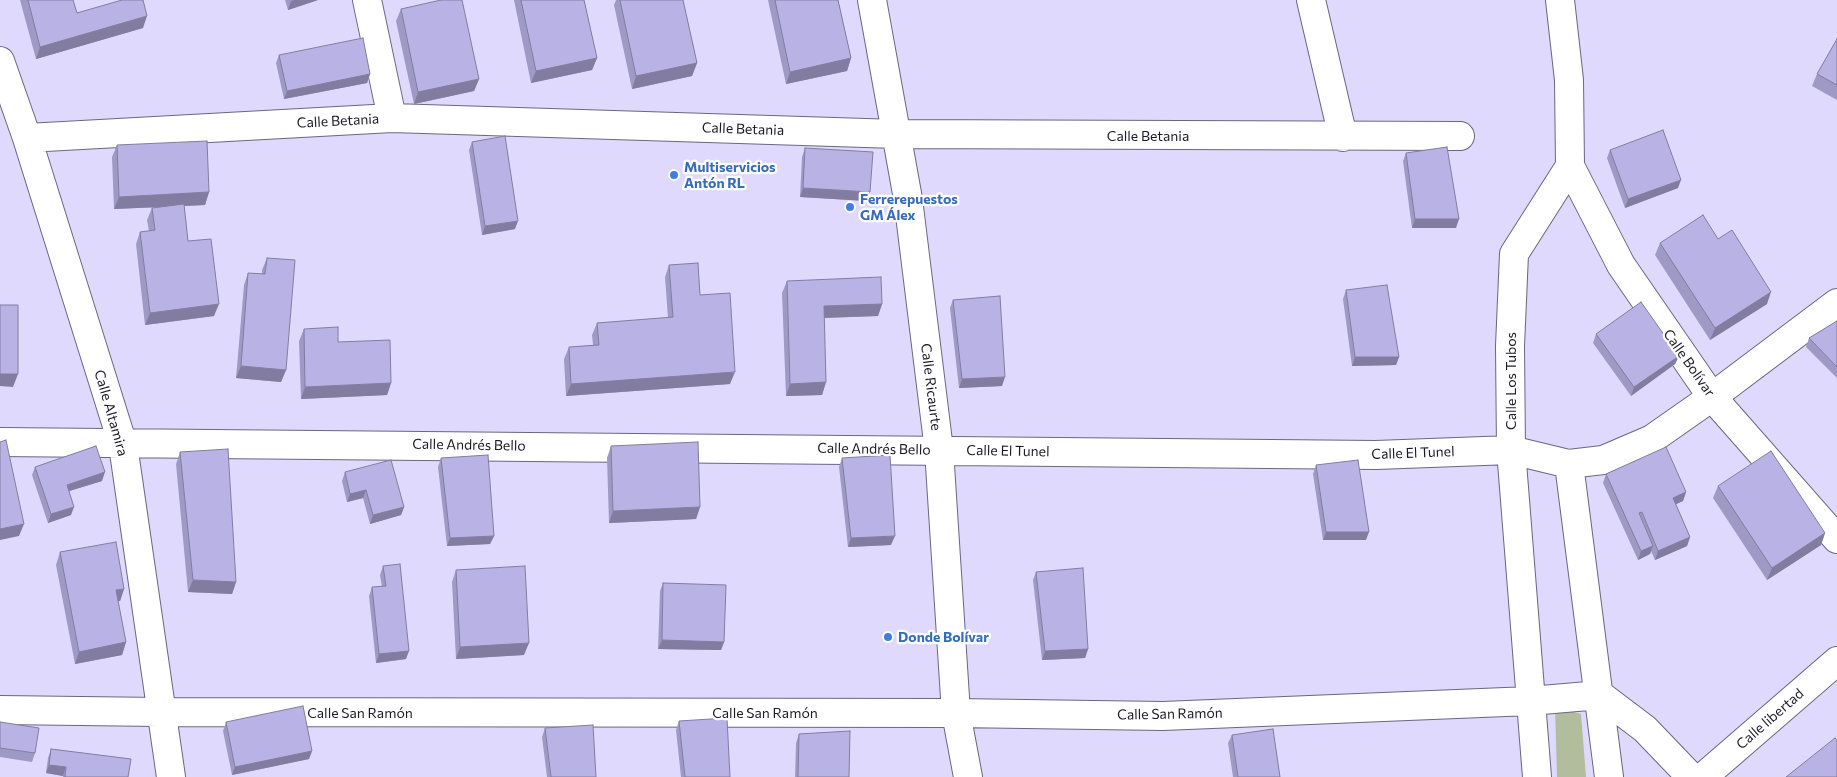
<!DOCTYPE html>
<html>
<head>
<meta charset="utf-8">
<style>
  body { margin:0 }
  canvas { display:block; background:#ded9fd }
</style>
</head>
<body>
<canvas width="1837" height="777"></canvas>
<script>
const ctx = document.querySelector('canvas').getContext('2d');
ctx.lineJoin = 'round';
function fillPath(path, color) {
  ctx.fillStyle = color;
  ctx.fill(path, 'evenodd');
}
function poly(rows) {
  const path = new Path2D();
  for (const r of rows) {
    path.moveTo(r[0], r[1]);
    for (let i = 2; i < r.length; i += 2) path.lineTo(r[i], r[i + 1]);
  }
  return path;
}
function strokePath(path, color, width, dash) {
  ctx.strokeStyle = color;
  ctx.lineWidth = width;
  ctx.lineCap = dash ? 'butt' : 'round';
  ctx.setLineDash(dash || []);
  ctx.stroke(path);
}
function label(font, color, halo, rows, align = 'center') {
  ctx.font = font + ' Commissioner,sans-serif';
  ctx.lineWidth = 4.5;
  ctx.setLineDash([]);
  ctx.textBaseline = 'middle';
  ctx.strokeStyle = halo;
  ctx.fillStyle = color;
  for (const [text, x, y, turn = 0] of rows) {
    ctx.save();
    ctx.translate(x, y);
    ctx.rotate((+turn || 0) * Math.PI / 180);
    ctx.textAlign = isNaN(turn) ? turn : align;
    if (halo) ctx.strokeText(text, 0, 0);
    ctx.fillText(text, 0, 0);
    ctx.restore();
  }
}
fillPath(poly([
  [1555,707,1581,714,1586,777,1557,777]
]), '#b1bd9d');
const minor = poly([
  [367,0,392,118],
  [872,0,908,199,939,450,956,713,968,777],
  [1311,0,1343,137],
  [0,61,27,138,123,445,171,777],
  [27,138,392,118,897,134,1460,136],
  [1570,166,1621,265,1712,397,1837,539],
  [0,442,1376,455,1511,450,1569,464,1603,460,1652,439,1712,397,1837,303],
  [1569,464,1609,777],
  [0,710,160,712,956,713,1163,716,1530,701,1600,695,1645,729,1691,777],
  [1537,777,1511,450,1510,346,1514,254,1570,166,1569,80,1560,0],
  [1703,777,1837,661]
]);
strokePath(minor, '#6a6685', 30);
strokePath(minor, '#fff', 28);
fillPath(poly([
  [20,0,73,0,77,13,143,28,36,59],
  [285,0,318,0,288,10],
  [514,0,584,0,597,58,592,70,531,83],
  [616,0,683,0,697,63,692,76,632,89,614,5],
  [768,0,838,0,851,58,847,71,786,84],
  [401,9,479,79,474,91,414,104,396,21],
  [1837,39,1837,100,1812,86,1817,74],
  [279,55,370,74,367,83,284,99,276,63],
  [472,142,515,229,482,235,469,150],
  [117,145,209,192,205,205,184,206,188,241,214,316,145,325,136,244,140,232,149,231,147,220,152,208,161,207,114,209,112,157],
  [805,148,867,201,800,197,802,157],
  [1610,150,1678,188,1625,208,1607,158],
  [1406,153,1456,228,1412,228,1403,161],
  [1718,239,1767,304,1710,340,1655,255,1660,243],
  [267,258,286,370,281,382,236,378,244,285,248,273,262,274,262,270],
  [669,265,700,295,730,384,566,396,564,359,569,347,593,345,592,335,597,323,668,318,665,277],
  [787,281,882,304,878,316,824,318,826,382,822,395,786,396,782,293],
  [1346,290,1399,357,1396,365,1352,366,1343,299],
  [953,300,1002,386,959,388,950,308],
  [1837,321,1837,378,1806,347,1809,338],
  [304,329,338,342,391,383,387,395,301,399,299,341],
  [1596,334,1679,356,1675,364,1631,396,1593,343],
  [611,446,700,507,696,519,609,523,607,458],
  [180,452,236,582,232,594,188,592,176,464],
  [441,458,494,536,490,544,447,546,438,467],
  [842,458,891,545,848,547,839,467],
  [1316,465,1366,540,1323,540,1313,474],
  [35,467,102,481,69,491,71,515,48,523,32,475],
  [345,472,404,507,401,515,370,524,363,498,347,502,342,481],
  [1606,474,1686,492,1683,501,1676,504,1690,537,1687,546,1655,560,1651,551,1650,554,1638,560,1603,483],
  [1718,486,1825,533,1821,545,1767,580,1713,498],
  [60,552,124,589,120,601,118,601,126,642,122,655,75,664,56,565],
  [383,566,406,659,376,663,369,596,372,587,382,587,380,575],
  [456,570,524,655,456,659,452,582],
  [1036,572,1088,649,1085,658,1042,660,1033,580],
  [663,583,724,642,721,650,658,649,660,591],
  [679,721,730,777,681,777,676,730],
  [0,722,35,753,32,762,0,757],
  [226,722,312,751,309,759,232,775,223,731],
  [545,728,596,777,547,777,542,737],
  [799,734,849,777,795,777,796,743],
  [1232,735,1280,777,1233,777,1228,743],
  [51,749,128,777,63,777,63,776,46,773,48,758]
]), '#9f9ac5');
fillPath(poly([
  [294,0,318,0,288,10,291,1],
  [147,16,143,28,36,59,40,47],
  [597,58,592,70,531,83,536,71],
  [851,58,847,71,786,84,790,72],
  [697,63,692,76,632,89,636,76],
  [370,74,367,83,284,99,287,91],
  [479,79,474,91,414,104,418,92],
  [1681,180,1678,188,1625,208,1628,199],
  [803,188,870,192,867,201,800,197],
  [209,192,205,205,114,209,119,197],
  [1415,219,1459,219,1456,228,1412,228],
  [518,221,515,229,482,235,485,226],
  [1771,292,1767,304,1710,340,1715,328],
  [219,304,214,316,145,325,150,313],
  [882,304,878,316,819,318,824,306],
  [1679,356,1675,364,1631,396,1634,387],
  [1355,357,1399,357,1396,365,1352,366],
  [241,366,286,370,281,382,236,378],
  [735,372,730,384,566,396,571,384],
  [0,374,18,374,13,387,0,386],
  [1005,377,1002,386,959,388,962,379],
  [826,382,822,395,786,396,790,384],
  [391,383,387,395,301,399,305,387],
  [105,472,102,481,63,493,67,485],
  [366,490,363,498,347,502,350,494],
  [1686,492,1683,501,1670,507,1673,498],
  [74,507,71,515,48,523,51,514],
  [404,507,401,515,370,524,373,515],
  [700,507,696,519,609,523,613,511],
  [24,524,19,536,0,540,0,529],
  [1326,532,1369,532,1366,540,1323,540],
  [1825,533,1821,545,1767,580,1772,568],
  [494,536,490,544,447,546,450,538],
  [895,536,891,545,848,547,851,538],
  [1690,537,1687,546,1655,560,1658,551],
  [1653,546,1650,554,1638,560,1641,551],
  [193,580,236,582,232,594,188,592],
  [124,589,120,601,111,602,116,590],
  [662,640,724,642,721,650,658,649],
  [126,642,122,655,75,664,79,652],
  [529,643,524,655,456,659,460,647],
  [1088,649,1085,658,1042,660,1045,651],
  [409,651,406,659,376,663,379,654],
  [312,751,309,759,232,775,235,767],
  [49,765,66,767,63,776,46,773]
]), '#827da0');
const building = poly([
  [28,0,73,0,77,13,122,0,143,0,147,16,40,47,28,0],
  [441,0,462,0,479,79,418,92,401,9,441,0],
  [521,0,584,0,597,58,536,71,521,0],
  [620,0,683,0,697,63,636,76,620,0],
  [775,0,838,0,851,58,790,72,775,0],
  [363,38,370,74,287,91,279,55,363,38],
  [1837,39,1837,85,1817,74,1837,39],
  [1663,130,1681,180,1628,199,1610,150,1663,130],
  [505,136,518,221,485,226,472,142,505,136],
  [207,141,209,192,119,197,117,145,207,141],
  [1447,147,1459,219,1415,219,1406,153,1447,147],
  [805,148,873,152,870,192,803,188,805,148],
  [184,204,188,241,211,239,219,304,150,313,140,232,155,230,152,208,184,204],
  [1703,215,1718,239,1732,230,1771,292,1715,328,1660,243,1703,215],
  [267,258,295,260,286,370,241,366,248,273,265,274,267,258],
  [698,263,700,295,730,293,735,372,571,384,569,347,599,345,597,323,673,317,669,265,698,263],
  [881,277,882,304,824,306,826,382,790,384,787,281,881,277],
  [1387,285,1399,357,1355,357,1346,290,1387,285],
  [1000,296,1005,377,962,379,953,300,1000,296],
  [1641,302,1679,356,1634,387,1596,334,1641,302],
  [0,305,18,305,18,374,0,374,0,305],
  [1837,321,1837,367,1809,338,1837,321],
  [338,327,338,342,390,340,391,383,305,387,304,329,338,327],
  [6,440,24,524,0,529,0,442,6,440],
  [698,442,700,507,613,511,611,446,698,442],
  [96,446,105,472,67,485,74,507,51,514,35,467,96,446],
  [1666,447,1686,492,1673,498,1690,537,1658,551,1642,512,1639,513,1653,546,1641,551,1606,474,1666,447],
  [228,449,236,582,193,580,180,452,228,449],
  [1771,451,1825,533,1772,568,1718,486,1771,451],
  [488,455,494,536,450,538,441,458,488,455],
  [890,455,895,536,851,538,842,458,890,455],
  [391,460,404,507,373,515,366,490,350,494,345,472,391,460],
  [1358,460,1369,532,1326,532,1316,465,1358,460],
  [116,542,124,589,116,590,126,642,79,652,60,552,116,542],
  [400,564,409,651,379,654,372,587,386,586,383,566,400,564],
  [525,566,529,643,460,647,456,570,525,566],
  [1083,568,1088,649,1045,651,1036,572,1083,568],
  [663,583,726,585,724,642,662,640,663,583],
  [303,706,312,751,235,767,226,722,303,706],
  [727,718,730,777,685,777,679,721,727,718],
  [0,722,39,728,35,753,0,748,0,722],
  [593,725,596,777,551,777,545,728,593,725],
  [1273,729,1280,777,1238,777,1232,735,1273,729],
  [850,731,849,777,798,777,799,734,850,731],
  [1835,738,1837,740,1837,777,1786,777,1835,738],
  [51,749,131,759,128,777,65,777,66,767,49,765,51,749]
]);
fillPath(building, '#b9b3e5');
strokePath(building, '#827da0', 1);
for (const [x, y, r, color] of [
  [674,175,5,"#3f7fe0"],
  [850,207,5,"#3f7fe0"],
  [888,637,5,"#3f7fe0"]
]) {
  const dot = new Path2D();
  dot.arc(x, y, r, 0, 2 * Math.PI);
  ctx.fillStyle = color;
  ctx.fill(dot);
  strokePath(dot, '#fff', 2);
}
label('14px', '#1c1a27', '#fff', [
  ["Calle Betania",338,121,-3],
  ["Calle Betania",743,129,2],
  ["Calle Betania",1148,136],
  ["Calle Bolívar",1689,363,55],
  ["Calle Los Tubos",1511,381,-90],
  ["Calle Ricaurte",931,387,83],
  ["Calle Altamira",111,413,74],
  ["Calle Andrés Bello",469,445,1],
  ["Calle Andrés Bello",874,449,1],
  ["Calle El Tunel",1008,451,1],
  ["Calle El Tunel",1413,453,-2],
  ["Calle San Ramón",360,713],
  ["Calle San Ramón",765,713],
  ["Calle San Ramón",1170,714,-1],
  ["Calle libertad",1770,719,-41]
]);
label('bold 14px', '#366cbe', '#fff', [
  ["Multiservicios",684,167],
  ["Antón RL",684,183],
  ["Ferrerepuestos",860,199],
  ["GM Álex",860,215],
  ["Donde Bolívar",898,637]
], 'left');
</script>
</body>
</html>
